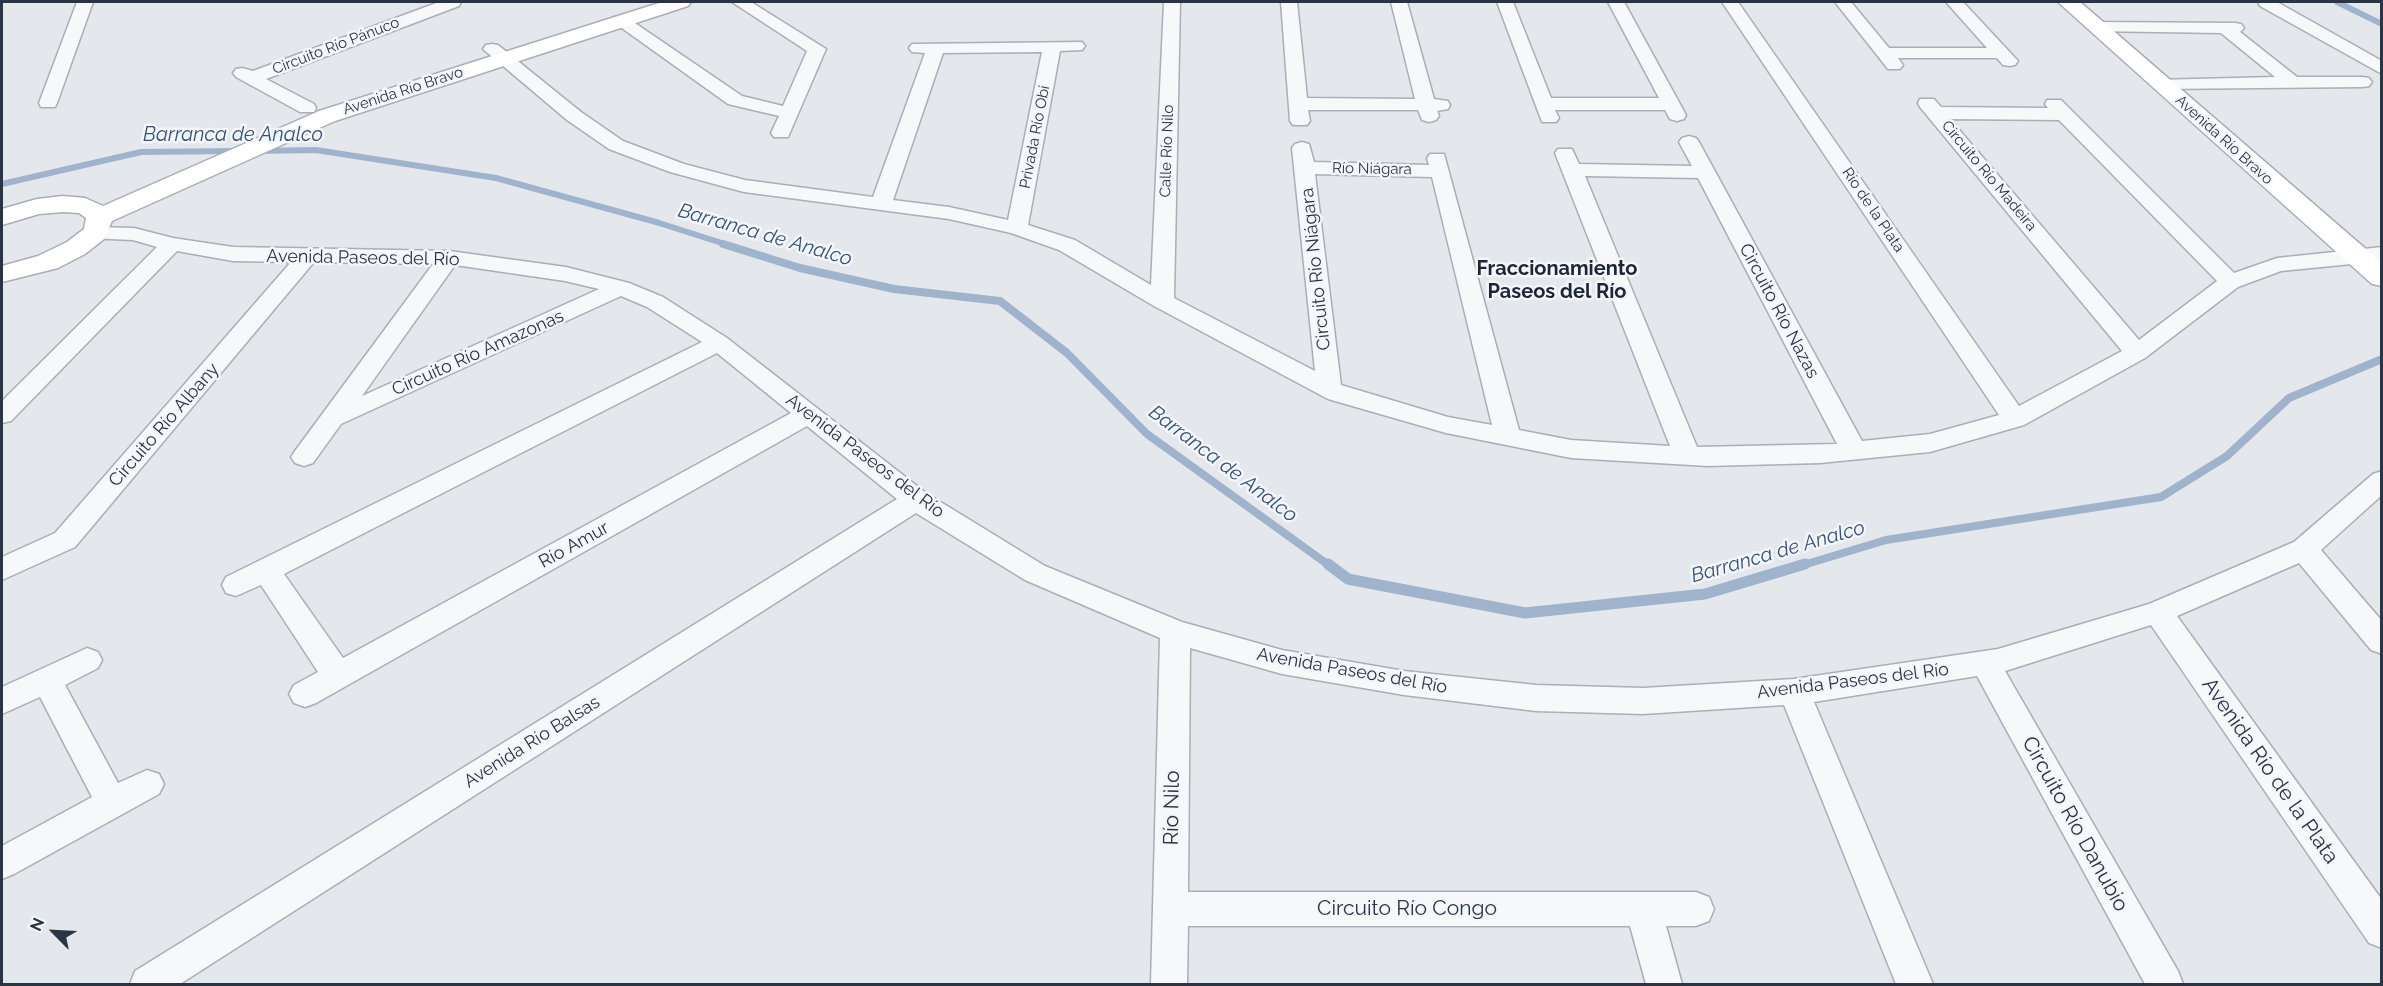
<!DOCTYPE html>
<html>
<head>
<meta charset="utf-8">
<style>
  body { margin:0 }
  #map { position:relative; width:2383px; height:986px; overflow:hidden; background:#e4e7ec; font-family:Raleway,sans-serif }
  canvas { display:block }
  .frame { position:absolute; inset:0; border:3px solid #2b3445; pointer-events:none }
  .north { position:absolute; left:24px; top:902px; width:60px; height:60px; -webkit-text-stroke:4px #f4f6f9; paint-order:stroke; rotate:294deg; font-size:16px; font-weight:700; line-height:24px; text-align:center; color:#2b3445 }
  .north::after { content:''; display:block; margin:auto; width:21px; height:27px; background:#2b3445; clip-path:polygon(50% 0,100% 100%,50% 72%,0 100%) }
</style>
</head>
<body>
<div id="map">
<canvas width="2383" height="986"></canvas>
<div class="frame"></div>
<div class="north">N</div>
</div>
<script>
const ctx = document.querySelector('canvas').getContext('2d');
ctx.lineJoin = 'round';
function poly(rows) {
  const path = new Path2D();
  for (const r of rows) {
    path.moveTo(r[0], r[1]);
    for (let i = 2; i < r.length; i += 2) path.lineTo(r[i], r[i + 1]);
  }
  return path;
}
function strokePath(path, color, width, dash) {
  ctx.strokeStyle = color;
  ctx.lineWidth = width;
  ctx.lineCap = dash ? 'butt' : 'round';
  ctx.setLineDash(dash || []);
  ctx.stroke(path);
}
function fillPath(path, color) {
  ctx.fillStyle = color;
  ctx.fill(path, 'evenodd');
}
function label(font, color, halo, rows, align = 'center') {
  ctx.font = font + ' Raleway,sans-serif';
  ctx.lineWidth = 5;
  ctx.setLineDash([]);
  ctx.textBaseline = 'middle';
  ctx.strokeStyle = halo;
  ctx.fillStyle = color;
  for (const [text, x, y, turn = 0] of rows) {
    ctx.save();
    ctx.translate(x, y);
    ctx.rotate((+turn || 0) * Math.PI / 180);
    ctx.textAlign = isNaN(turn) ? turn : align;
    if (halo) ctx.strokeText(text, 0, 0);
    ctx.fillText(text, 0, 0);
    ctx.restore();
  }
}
strokePath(poly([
  [2337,2,2382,24],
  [257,151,316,150,496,178,656,222,728,245],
  [2,184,141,152,237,151]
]), '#9fb4cc', 6);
strokePath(poly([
  [723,244,800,268,894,289,1000,301,1067,353,1147,434,1330,566],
  [1800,566,1886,540,2161,497,2227,456,2289,398,2382,359]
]), '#9fb4cc', 8);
strokePath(poly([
  [1328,564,1348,579,1525,613,1705,594,1805,564]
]), '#9fb4cc', 11);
const street = poly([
  [77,2,93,2,57,103,55,107,41,107,39,103,77,2],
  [439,2,461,2,459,6,266,79,314,104,316,108,314,112,300,112,236,77,233,73,236,69,242,68,253,71,439,2],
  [732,2,751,2,826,49,788,137,774,137,771,133,779,116,728,104,612,21,614,17,626,17,742,96,783,106,807,51,732,2],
  [1164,2,1180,2,1174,298,1315,371,1292,148,1295,144,1302,142,1309,144,1314,162,1429,165,1427,158,1430,154,1444,154,1519,430,1571,440,1670,446,1555,153,1558,149,1572,149,1579,164,1692,166,1679,142,1682,138,1689,136,1696,138,1699,142,1862,441,1930,434,1999,415,1722,2,1738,2,2019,406,2122,351,1920,107,1918,103,1920,99,1934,99,1941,107,2048,108,2045,104,2047,100,2061,100,2234,273,2277,258,2382,247,2382,261,2281,271,2238,287,2145,358,2024,425,1930,452,1820,463,1708,466,1571,458,1446,433,1328,399,1154,306,1059,250,1011,233,949,219,744,192,670,172,609,149,567,120,483,49,486,45,492,44,498,45,581,112,623,141,684,164,745,180,873,197,925,53,912,52,909,48,912,44,1082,42,1085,46,1082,50,1060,51,1028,225,1075,240,1151,285,1164,2],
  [1042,52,1008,220,949,207,893,200,943,53,1042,52],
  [1950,119,2059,120,2217,281,2139,340,1950,119],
  [1315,174,1432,177,1492,425,1448,417,1341,385,1315,174],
  [1585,176,1698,178,1837,444,1697,447,1585,176],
  [1281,2,1297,2,1307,98,1415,99,1391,2,1407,2,1434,99,1448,101,1450,105,1448,109,1437,111,1439,116,1436,120,1429,122,1422,120,1418,110,1308,110,1310,121,1307,125,1293,125,1290,121,1281,2],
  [1497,2,1513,2,1551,98,1659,98,1608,2,1624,2,1686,115,1684,119,1677,121,1670,119,1665,110,1555,110,1559,118,1556,122,1542,122,1497,2],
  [1835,2,1851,2,1889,48,1987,48,1946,2,1963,2,2018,61,2015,65,2009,66,2003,65,1997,58,1898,58,1903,65,1900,69,1888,69,1835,2],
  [2258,2,2277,2,2382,61,2382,74,2260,6,2258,2],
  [2097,22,2235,23,2241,24,2244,28,2240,32,2297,77,2363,77,2369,78,2372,82,2369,86,2363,87,2161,89,2155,88,2152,84,2155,80,2275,77,2221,33,2091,31,2088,27,2091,23,2097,22],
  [95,227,134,228,173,238,233,247,449,251,566,267,629,283,663,297,727,338,926,493,1045,566,1182,622,1282,650,1404,671,1536,685,1643,688,1794,679,1998,649,2149,604,2294,542,2373,474,2382,471,2382,495,2321,550,2382,621,2382,654,2371,650,2299,563,2177,616,2382,900,2382,948,2369,943,2151,625,2005,671,2178,971,2183,984,2145,984,1977,676,1814,702,1933,984,1896,984,1784,705,1643,714,1536,711,1404,695,1282,674,1190,648,1188,892,1696,892,1709,897,1714,909,1709,921,1696,926,1666,926,1682,984,1646,984,1630,926,1188,926,1187,984,1151,984,1160,638,1025,580,916,513,180,984,130,984,135,971,897,499,807,426,316,703,305,707,294,703,289,694,294,685,318,672,261,585,236,596,226,593,222,585,226,577,702,342,647,307,621,296,341,424,313,463,304,466,295,463,291,457,295,451,433,264,314,262,75,547,2,580,2,557,55,533,291,262,233,261,177,251,11,421,2,423,2,401,157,247,133,240,87,238,84,233,87,228,95,227],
  [455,265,565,281,599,289,362,396,455,265],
  [717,353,791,413,343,658,284,574,717,353],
  [87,648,98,652,102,660,98,668,65,685,118,783,147,770,159,774,164,784,159,794,14,874,2,879,2,846,92,797,40,697,2,714,2,687,87,648]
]);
const secondary = poly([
  [662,2,691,2,688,6,335,121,112,221,104,239,85,254,58,268,2,282,2,266,38,256,67,242,84,229,86,218,79,213,63,212,39,214,2,225,2,209,37,199,63,196,85,198,103,206,319,111,662,2],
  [2058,2,2080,2,2382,263,2382,286,2372,284,2058,2]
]);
strokePath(street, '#a9aeb7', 3);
strokePath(secondary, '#a9aeb7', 3);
fillPath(street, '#f7f8fa');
fillPath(secondary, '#fff');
label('15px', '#2b3445', '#f4f6f9', [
  ["Circuito Río Pánuco",336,46,-21],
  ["Avenida Río Bravo",403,91,-18],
  ["Privada Río Obi",1035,137,-79],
  ["Avenida Río Bravo",2224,140,42],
  ["Calle Río Nilo",1167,151,-88],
  ["Río Niágara",1372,169,1],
  ["Circuito Río Madeira",1989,176,50],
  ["Río de la Plata",1873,210,56]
]);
label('18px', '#2b3445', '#f4f6f9', [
  ["Avenida Paseos del Río",363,258,1],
  ["Circuito Río Niágara",1316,269,-96],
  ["Circuito Río Nazas",1779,311,62],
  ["Circuito Río Amazonas",478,353,-24],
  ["Circuito Río Albany",164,425,-49],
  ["Avenida Paseos del Río",865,456,37],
  ["Río Amur",574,545,-29],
  ["Avenida Paseos del Río",1352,671,10],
  ["Avenida Paseos del Río",1853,681,-7],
  ["Avenida Río Balsas",532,742,-32]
]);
label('italic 20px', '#34527a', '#f4f6f9', [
  ["Barranca de Analco",233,135],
  ["Barranca de Analco",765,235,16],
  ["Barranca de Analco",1223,464,37],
  ["Barranca de Analco",1778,552,-16]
]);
label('bold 20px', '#1d2536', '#f4f6f9', [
  ["Fraccionamiento",1557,269],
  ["Paseos del Río",1557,292]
]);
label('21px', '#2b3445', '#f4f6f9', [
  ["Avenida Río de la Plata",2270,771,55],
  ["Río Nilo",1172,808,-89],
  ["Circuito Río Danubio",2075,824,61],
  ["Circuito Río Congo",1407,909]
]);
</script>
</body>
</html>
